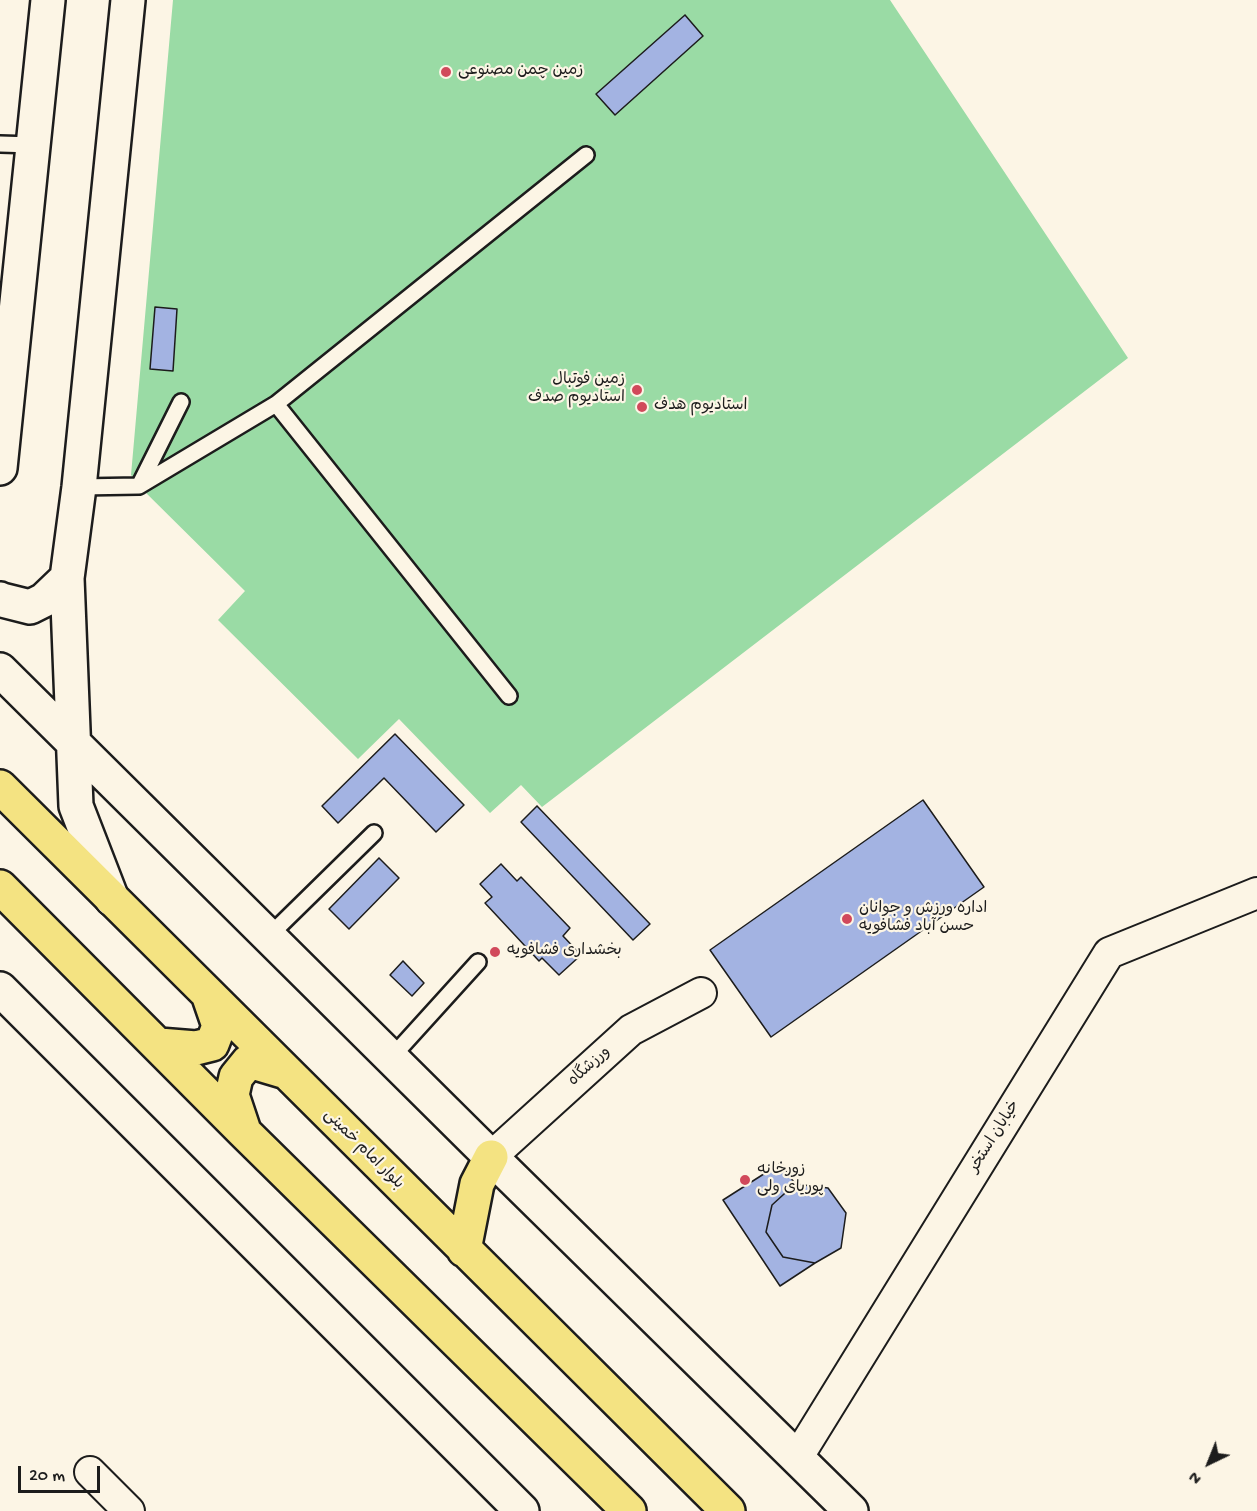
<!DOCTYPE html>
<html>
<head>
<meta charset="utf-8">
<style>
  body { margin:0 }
  #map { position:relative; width:1257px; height:1511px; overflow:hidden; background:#fcf5e5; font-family:"Gochi Hand",sans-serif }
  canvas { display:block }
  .north { position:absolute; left:1179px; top:1433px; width:60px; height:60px; -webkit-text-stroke:4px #fcf5e5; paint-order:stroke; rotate:223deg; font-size:16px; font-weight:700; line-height:24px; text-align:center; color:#1c1c1c }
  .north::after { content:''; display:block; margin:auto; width:21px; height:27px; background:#1c1c1c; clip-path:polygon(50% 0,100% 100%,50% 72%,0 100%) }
  .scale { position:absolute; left:18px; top:1466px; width:82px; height:27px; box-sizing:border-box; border:3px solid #1c1c1c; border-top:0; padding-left:8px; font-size:18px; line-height:21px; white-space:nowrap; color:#1c1c1c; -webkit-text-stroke:4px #fcf5e5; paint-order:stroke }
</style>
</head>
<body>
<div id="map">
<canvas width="1257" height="1511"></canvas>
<div class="north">N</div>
<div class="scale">20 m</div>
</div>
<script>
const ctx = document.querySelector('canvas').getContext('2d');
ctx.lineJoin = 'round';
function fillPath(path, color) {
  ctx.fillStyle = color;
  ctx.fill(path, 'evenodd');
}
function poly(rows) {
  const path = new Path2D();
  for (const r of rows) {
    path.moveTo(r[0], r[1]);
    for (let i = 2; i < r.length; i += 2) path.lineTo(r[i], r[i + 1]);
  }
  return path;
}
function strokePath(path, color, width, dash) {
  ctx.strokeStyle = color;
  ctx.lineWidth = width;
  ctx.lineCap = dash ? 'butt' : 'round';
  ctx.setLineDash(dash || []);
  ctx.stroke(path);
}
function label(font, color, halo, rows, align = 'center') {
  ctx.font = font + ' "Gochi Hand","Playpen Sans Arabic",sans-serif';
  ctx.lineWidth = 4.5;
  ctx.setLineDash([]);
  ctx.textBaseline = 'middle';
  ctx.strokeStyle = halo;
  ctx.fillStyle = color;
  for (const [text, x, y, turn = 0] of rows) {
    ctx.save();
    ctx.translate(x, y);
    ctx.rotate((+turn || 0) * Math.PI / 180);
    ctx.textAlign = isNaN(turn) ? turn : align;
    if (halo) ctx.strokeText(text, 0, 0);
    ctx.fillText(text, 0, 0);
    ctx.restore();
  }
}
fillPath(poly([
  [173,0,890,0,1128,358,542,807,521,785,490,813,399,719,358,759,218,620,245,591,139,486,140,485,131,475]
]), '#9adba5');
const building = poly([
  [685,15,703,36,615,115,596,94,685,15],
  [155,307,177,309,173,371,150,369,155,307],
  [395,734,464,805,436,832,384,778,338,823,322,806,395,734],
  [923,800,984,887,771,1037,710,950,923,800],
  [537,806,650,924,633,940,521,822,537,806],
  [379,858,399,878,349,929,329,909,379,858],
  [501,864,517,881,521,877,570,928,563,936,581,955,559,975,542,958,539,961,485,903,492,897,480,884,501,864],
  [403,961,424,983,412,996,390,975,403,961],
  [781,1163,795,1184,772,1205,766,1232,783,1257,815,1263,780,1286,723,1200,781,1163],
  [795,1184,828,1188,846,1213,841,1248,815,1263,783,1257,766,1232,772,1205,795,1184]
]);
fillPath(building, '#a3b3e2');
strokePath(building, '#1c1c1c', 1.5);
const service = poly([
  [0,144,33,145],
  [276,404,509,696],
  [139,486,181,402],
  [79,487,139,486,276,404,586,155],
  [269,936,374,833],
  [391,1058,478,962]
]);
const minor = poly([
  [491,1157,631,1030,701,993],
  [797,1458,1109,953,1257,893],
  [90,1472,129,1511]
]);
const tertiary = poly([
  [0,468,48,0],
  [0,599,2,600,30,607,44,600,67,578],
  [0,670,491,1157,851,1511],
  [112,899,76,806,67,578,79,487,128,0],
  [0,989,522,1511]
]);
const trunk = poly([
  [0,787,728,1511],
  [0,887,244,1132,629,1511],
  [159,1045,196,1048,212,1044,219,1026,208,994],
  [244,1131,232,1095,236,1077,249,1061,286,1072],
  [464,1250,477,1184,491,1157]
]);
strokePath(service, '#1c1c1c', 20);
strokePath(minor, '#1c1c1c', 34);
strokePath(tertiary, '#1c1c1c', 38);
strokePath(trunk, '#1c1c1c', 38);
strokePath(service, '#fcf5e5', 15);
strokePath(minor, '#fcf5e5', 30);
strokePath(tertiary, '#fcf5e5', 33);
strokePath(trunk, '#f4e382', 33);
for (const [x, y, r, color] of [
  [446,72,6,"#d1495b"],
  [637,390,6,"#d1495b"],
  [642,407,6,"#d1495b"],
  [847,919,6,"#d1495b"],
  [495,952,6,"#d1495b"],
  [745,1180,6,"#d1495b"]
]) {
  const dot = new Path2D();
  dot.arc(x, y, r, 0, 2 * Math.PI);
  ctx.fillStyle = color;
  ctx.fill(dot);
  strokePath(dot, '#fcf5e5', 2);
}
label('16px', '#1c1c1c', '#fcf5e5', [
  ["زمین چمن مصنوعی",458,72],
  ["زمین فوتبال",625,381,"right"],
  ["استادیوم صدف",625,399,"right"],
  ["استادیوم هدف",654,407],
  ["اداره ورزش و جوانان",859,910],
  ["حسن آباد فشافویه",859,928],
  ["بخشداری فشافویه",507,952],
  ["زورخانه",757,1171],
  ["پوریای ولی",757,1189]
], 'left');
label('16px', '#1c1c1c', '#fcf5e5', [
  ["ورزشگاه",590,1067,-42],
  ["خیابان استخر",995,1137,-58],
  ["بلوار امام خمینی",363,1150,45]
]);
</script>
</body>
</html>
